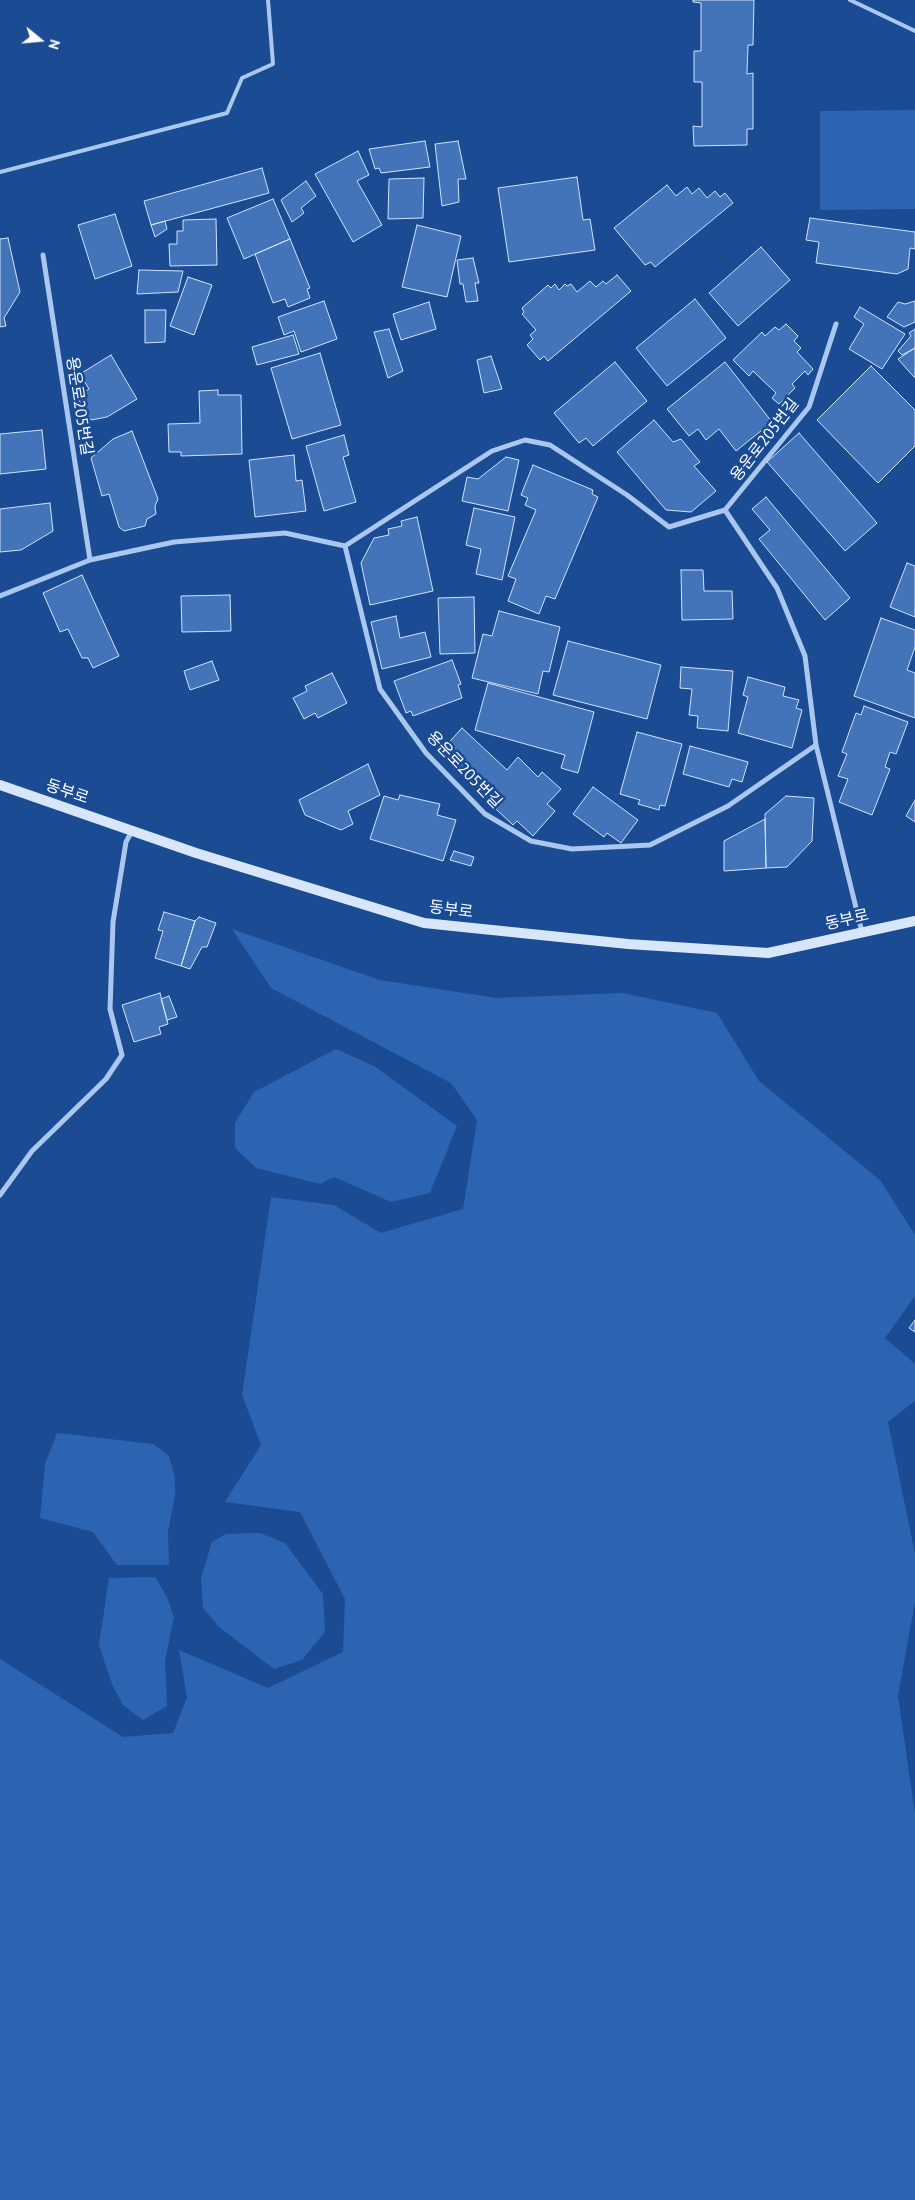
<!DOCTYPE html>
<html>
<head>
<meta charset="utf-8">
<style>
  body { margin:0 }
  #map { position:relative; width:915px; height:2200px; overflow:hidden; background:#1a4b93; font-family:"PT Sans",sans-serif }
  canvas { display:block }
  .north { position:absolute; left:15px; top:15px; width:50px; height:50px; -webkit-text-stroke:4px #1a4b93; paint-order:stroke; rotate:107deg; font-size:14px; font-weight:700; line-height:20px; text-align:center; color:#fff }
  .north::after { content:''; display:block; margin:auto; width:18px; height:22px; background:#fff; clip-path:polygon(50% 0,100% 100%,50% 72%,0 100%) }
</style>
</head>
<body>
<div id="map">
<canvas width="915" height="2200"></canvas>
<div class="north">N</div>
</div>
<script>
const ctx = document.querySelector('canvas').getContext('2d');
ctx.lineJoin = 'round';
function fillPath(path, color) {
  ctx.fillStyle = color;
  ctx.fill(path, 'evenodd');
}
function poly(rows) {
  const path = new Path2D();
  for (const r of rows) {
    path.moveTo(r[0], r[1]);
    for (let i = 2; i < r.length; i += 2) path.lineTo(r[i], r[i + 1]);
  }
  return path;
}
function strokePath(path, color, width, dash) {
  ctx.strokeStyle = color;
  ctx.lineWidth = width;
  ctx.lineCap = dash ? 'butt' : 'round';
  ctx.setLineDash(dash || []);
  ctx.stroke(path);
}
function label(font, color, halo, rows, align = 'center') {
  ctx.font = font + ' "PT Sans","Noto Sans KR",sans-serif';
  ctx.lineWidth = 5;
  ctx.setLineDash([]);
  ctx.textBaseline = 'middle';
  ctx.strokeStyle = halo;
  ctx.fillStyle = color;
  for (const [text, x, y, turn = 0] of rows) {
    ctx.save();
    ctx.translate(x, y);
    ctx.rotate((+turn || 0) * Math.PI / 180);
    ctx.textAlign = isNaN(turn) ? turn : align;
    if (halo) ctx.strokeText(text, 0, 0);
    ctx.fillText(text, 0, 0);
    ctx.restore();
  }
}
fillPath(poly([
  [915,110,915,209,820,210,820,111],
  [232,929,380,980,496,998,623,993,717,1013,759,1081,880,1180,915,1235,915,1296,885,1338,915,1364,915,1401,888,1422,915,1554,915,1602,898,1696,915,1814,915,2200,0,2200,0,1659,123,1737,173,1733,187,1697,179,1650,268,1688,343,1652,345,1599,300,1512,225,1502,261,1445,242,1395,271,1197,334,1205,381,1233,463,1209,477,1120,451,1083,271,988],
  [336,1049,374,1066,457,1126,430,1193,391,1202,334,1177,320,1184,256,1168,235,1148,235,1123,254,1092],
  [57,1433,153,1444,169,1456,175,1478,175,1495,168,1532,169,1565,117,1565,93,1532,40,1518,45,1464],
  [260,1533,285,1543,323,1594,325,1632,302,1660,274,1669,219,1627,203,1608,201,1578,212,1542,226,1534],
  [155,1577,167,1597,174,1617,165,1661,167,1706,143,1720,123,1705,112,1684,99,1645,109,1578]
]), '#2d64b1');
const building = poly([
  [693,0,754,0,753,45,748,45,747,74,753,73,753,129,747,129,747,145,694,146,693,126,702,127,702,82,694,82,694,51,701,51,701,3,693,2,693,0],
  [425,141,430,167,381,173,379,168,375,169,369,149,425,141],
  [458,141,466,179,458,179,459,202,442,206,435,144,458,141],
  [358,151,369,175,357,181,382,225,353,242,315,174,358,151],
  [262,168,269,193,151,225,144,201,262,168],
  [577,177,583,220,590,219,595,250,509,262,498,188,577,177],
  [424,178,423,218,388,219,389,179,424,178],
  [306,181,316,196,301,208,304,213,292,222,281,200,306,181],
  [667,185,676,196,687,187,692,194,699,188,707,198,715,191,720,197,725,193,733,203,655,267,651,262,645,265,614,228,667,185],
  [273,199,290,239,244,259,227,218,273,199],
  [115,214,132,266,95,279,78,225,115,214],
  [810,218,915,232,915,249,910,248,908,269,897,274,816,263,819,242,806,240,810,218],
  [216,219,217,265,170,266,169,244,177,244,177,231,183,231,183,220,216,219],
  [165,221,167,229,155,237,151,225,165,221],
  [417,225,461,236,447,297,402,287,417,225],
  [8,238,20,292,4,318,6,326,0,327,0,239,8,238],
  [290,239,310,288,307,289,310,298,288,307,285,299,273,303,255,254,290,239],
  [761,247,790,280,738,326,709,293,761,247],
  [473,258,479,283,475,283,478,301,466,302,463,284,460,284,457,260,473,258],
  [139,270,183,271,178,292,137,294,139,270],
  [617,275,631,291,548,361,544,356,540,360,527,345,533,339,530,335,536,330,522,314,524,312,522,308,548,285,551,288,555,284,559,290,565,284,567,286,571,284,577,292,590,281,596,287,603,281,606,284,617,275],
  [188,277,212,285,194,335,170,326,188,277],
  [695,299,726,338,667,386,636,348,695,299],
  [324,301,337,339,301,352,294,331,284,335,278,317,324,301],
  [915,301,915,322,904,327,887,317,898,302,905,304,915,301],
  [429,302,436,329,401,340,393,314,429,302],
  [860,307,905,334,882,369,849,349,864,324,854,317,860,307],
  [145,310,166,310,165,342,145,343,145,310],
  [786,324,798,336,794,341,801,348,797,352,813,369,808,375,805,371,792,384,795,388,779,404,772,398,776,393,753,371,749,376,733,360,762,332,765,336,775,327,779,330,786,324],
  [389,329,403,371,388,378,374,332,389,329],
  [915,329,915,348,902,355,898,351,911,336,909,333,915,329],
  [293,335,299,354,257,365,252,347,293,335],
  [915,348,915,377,914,377,898,359,915,348],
  [320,353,341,425,292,439,271,368,320,353],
  [111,355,137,399,107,417,91,420,77,397,89,389,80,374,111,355],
  [491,356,502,389,484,393,477,360,491,356],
  [615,362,647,401,593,446,586,438,579,443,554,413,615,362],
  [725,362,772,422,736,451,719,429,706,440,698,429,689,436,667,409,725,362],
  [871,366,915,410,915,446,878,483,817,420,871,366],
  [218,390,218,395,241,395,242,454,181,456,181,452,169,452,168,424,200,423,199,391,218,390],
  [654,420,673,442,681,439,700,462,694,466,716,491,691,512,666,510,617,452,654,420],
  [42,430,46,469,0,474,0,434,42,430],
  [132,431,158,499,155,506,156,514,147,519,145,526,124,531,119,527,109,494,102,496,91,458,113,439,132,431],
  [799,433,877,523,845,551,767,462,799,433],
  [344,435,349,455,343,457,356,502,324,511,306,446,344,435],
  [294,455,296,481,302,480,306,511,255,517,249,460,294,455],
  [506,457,519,460,508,511,462,501,467,477,478,479,506,457],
  [533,465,593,490,592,494,598,497,555,599,546,596,539,614,508,601,516,579,508,576,536,510,525,505,528,498,521,495,533,465],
  [766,497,850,598,825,620,759,539,770,530,752,509,766,497],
  [50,503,53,531,21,550,0,552,0,509,50,503],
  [474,508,515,517,502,580,476,574,481,549,466,545,474,508],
  [417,517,433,591,370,605,361,563,374,538,389,535,388,529,402,526,401,521,417,517],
  [907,563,915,566,915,617,890,607,907,563],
  [681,570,703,570,704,591,732,591,733,619,682,620,681,570],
  [82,575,119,656,93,668,88,658,82,658,68,629,60,632,43,593,82,575],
  [230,595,231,631,182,632,181,596,230,595],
  [474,597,475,653,440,654,438,598,474,597],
  [499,611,560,627,549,672,543,671,538,694,472,678,483,634,492,636,499,611],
  [396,616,400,638,425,632,431,657,382,669,371,622,396,616],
  [881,618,915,630,915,647,907,670,915,673,915,718,854,696,881,618],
  [568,641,661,665,647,719,553,695,568,641],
  [452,660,461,684,458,685,462,698,413,716,411,711,406,713,394,681,452,660],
  [212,661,219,680,190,690,184,671,212,661],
  [681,667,733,671,728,731,697,728,698,716,689,715,692,689,680,688,681,667],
  [332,673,347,703,318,718,315,713,304,719,293,698,307,691,305,686,332,673],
  [748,677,785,687,783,696,799,700,796,708,802,710,792,748,738,733,748,697,743,695,748,677],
  [488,683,594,712,578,773,561,768,565,755,475,730,488,683],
  [864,706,908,722,896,754,890,752,885,767,890,769,872,815,839,802,848,779,838,776,847,754,842,752,856,713,861,715,864,706],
  [462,728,507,770,518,757,538,777,542,772,561,789,547,804,555,811,533,836,517,821,513,825,483,797,486,793,441,751,462,728],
  [637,732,682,744,665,806,660,805,659,810,638,804,640,800,620,794,637,732],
  [690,746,748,762,742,782,732,779,729,787,683,774,690,746],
  [368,764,380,795,348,811,353,824,341,830,305,815,299,800,368,764],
  [593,787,638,820,621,843,607,833,604,837,573,814,593,787],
  [400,795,440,804,437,815,456,820,443,861,370,839,384,796,398,800,400,795],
  [786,796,814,798,812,841,787,867,766,868,765,814,786,796],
  [915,800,915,822,906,816,915,800],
  [765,819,766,868,724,871,724,841,765,819],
  [454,851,474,857,471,866,450,860,454,851],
  [164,912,195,921,181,966,155,958,163,931,158,930,164,912],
  [199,917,216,923,207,947,202,947,190,969,181,966,195,921,199,917],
  [160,993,168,1024,159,1027,161,1034,134,1042,122,1005,160,993],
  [169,996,177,1017,167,1020,161,999,169,996],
  [915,1320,915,1332,909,1328,915,1320]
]);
fillPath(building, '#4374ba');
strokePath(building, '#d1e3fb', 1);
strokePath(poly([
  [850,0,915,31],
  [0,172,227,113,242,78,273,64,268,0]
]), '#aac7ef', 4);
strokePath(poly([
  [43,255,90,560],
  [725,510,777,588,805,656,816,745,862,932],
  [345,546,380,689,426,753,485,814,531,841,572,849,650,845,728,806,816,745],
  [0,596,90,560,174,542,285,533,345,546,492,451,525,440,550,445,627,495,669,527,725,510,809,407,836,324],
  [0,1195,32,1151,106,1079,122,1055,110,1009,113,922,126,842,132,831]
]), '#aac7ef', 5);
strokePath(poly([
  [0,785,196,853,424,923,628,944,768,953,915,921]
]), '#d8e6fb', 10);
label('16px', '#fff', '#1a4b93', [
  ["용운로205번길",79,406,81],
  ["용운로205번길",765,440,-52],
  ["용운로205번길",464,770,46],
  ["동부로",67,792,19],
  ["동부로",451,910,7],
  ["동부로",847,920,-13]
]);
</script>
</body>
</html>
